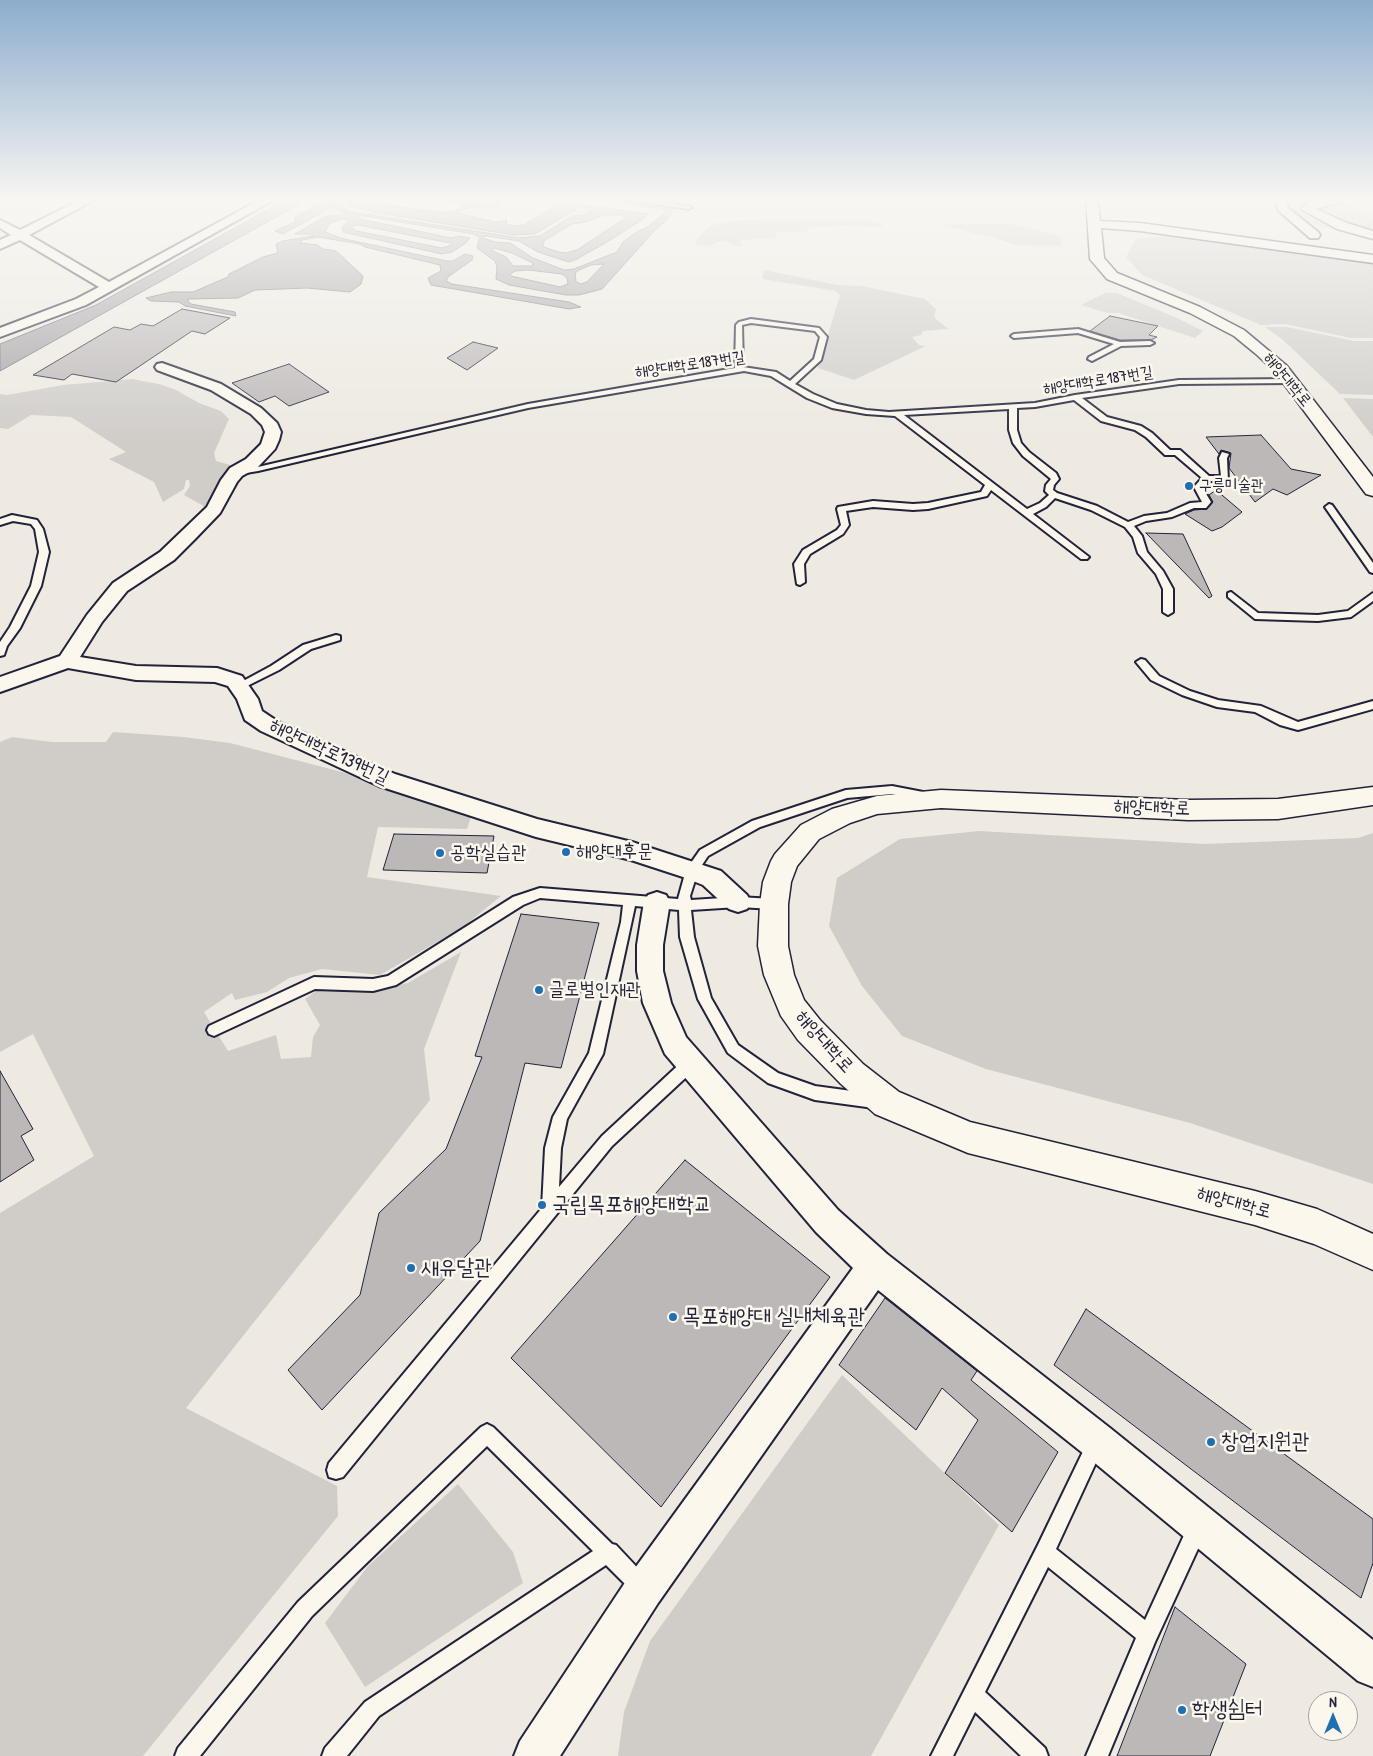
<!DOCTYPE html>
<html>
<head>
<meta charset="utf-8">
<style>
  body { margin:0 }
  #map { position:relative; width:1373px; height:1756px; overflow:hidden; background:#eeeae2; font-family:"Patrick Hand",sans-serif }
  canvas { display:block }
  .north { position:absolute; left:1308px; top:1691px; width:50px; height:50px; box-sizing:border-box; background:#fbf7ec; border:1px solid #a4a2a5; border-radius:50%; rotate:0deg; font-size:14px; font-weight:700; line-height:20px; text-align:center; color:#22223b }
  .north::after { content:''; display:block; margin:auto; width:18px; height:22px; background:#1f6fb2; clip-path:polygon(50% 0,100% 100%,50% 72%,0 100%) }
</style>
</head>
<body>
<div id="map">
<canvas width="1373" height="1756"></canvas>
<div class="north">N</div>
</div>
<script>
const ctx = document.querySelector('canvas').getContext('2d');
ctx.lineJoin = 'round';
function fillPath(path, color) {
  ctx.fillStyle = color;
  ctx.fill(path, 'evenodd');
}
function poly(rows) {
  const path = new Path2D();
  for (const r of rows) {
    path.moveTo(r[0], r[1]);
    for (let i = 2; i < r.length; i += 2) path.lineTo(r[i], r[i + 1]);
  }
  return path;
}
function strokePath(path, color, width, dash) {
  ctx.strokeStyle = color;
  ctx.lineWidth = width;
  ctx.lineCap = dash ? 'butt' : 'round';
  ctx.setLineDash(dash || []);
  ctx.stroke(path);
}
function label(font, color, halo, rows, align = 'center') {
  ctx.font = font + ' "Patrick Hand","Poor Story",sans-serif';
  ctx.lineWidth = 5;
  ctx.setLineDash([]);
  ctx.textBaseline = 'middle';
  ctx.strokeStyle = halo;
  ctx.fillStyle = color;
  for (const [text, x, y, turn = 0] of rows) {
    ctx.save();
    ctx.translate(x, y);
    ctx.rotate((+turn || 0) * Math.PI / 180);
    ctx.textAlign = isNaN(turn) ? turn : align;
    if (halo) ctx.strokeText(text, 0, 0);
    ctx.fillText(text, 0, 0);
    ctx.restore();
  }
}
fillPath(poly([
  [1286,198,1322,198,1295,208,1327,224,1360,235,1359,236,1316,225,1291,210],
  [1355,198,1373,198,1373,204,1353,199,1345,202,1359,211,1373,215,1373,232,1341,223,1316,212,1316,208],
  [766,219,866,219,882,225,884,227,837,225,832,227,811,227,804,233,777,232,775,238,740,240,742,246,736,246,726,241,717,242,711,246,696,245,697,239,711,225,730,221],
  [958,224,1012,224,1062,237,1061,246,1015,245,993,237,978,235,944,225],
  [1176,235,1373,260,1373,338,1351,338,1285,324,1261,325,1142,275,1126,257,1136,239],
  [764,270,838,285,862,286,925,299,936,309,934,317,948,329,923,331,921,335,912,337,919,345,926,346,854,380,818,368,840,295,836,291,762,279],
  [1105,293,1117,293,1175,317,1203,331,1195,338,1118,313,1107,313,1081,305],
  [1265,327,1287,327,1354,341,1373,341,1373,395,1340,394,1283,340],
  [132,379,159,384,176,390,199,403,221,411,229,419,214,453,216,461,234,466,208,512,202,505,184,495,190,486,189,480,186,480,184,489,163,502,154,482,109,459,126,452,71,417,31,415,8,429,0,428,0,394,7,395,63,385],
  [1343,398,1373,399,1373,437],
  [113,732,184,737,230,743,342,772,471,817,467,829,378,827,367,877,501,896,463,927,380,975,322,969,289,978,267,992,235,1000,232,993,204,1012,228,1051,276,1035,281,1059,311,1057,313,1037,320,1025,305,999,316,991,365,991,408,983,461,952,424,1049,430,1100,186,1408,337,1486,338,1516,143,1756,0,1756,0,1213,94,1156,33,1034,0,1052,0,742,12,737,52,742,106,742],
  [979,831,1205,844,1358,838,1373,833,1373,1184,1190,1123,986,1069,902,1036,862,986,829,926,837,878,900,839],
  [842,1375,999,1525,871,1756,618,1756,624,1712,650,1641],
  [458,1484,513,1552,523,1583,365,1687,325,1623,368,1566]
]), '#d0cdc9');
const water = poly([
  [289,198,310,198,0,371,0,344,96,305,289,198],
  [329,198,348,198,340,204,347,210,359,213,519,238,540,236,572,216,583,215,591,211,581,206,535,234,514,235,378,213,346,205,355,198,371,198,373,202,391,204,398,207,451,213,461,208,461,205,433,198,499,198,503,202,499,206,468,208,456,213,496,222,507,220,506,223,508,225,517,226,524,225,559,204,536,198,568,198,582,201,585,202,583,205,648,214,642,220,607,242,577,259,569,262,538,252,519,241,487,236,479,237,474,234,364,216,357,216,356,218,451,238,459,236,470,238,466,243,452,252,442,254,343,232,342,227,350,220,342,219,329,224,325,232,340,238,447,261,453,261,465,254,473,256,472,260,448,277,446,281,452,284,569,302,581,307,569,309,431,285,428,278,441,271,440,265,365,247,360,244,318,237,302,240,300,243,317,245,323,249,336,251,363,276,361,284,350,292,307,288,255,290,238,298,188,299,188,301,191,304,235,312,236,316,185,306,179,302,151,301,146,298,171,292,193,292,228,277,229,274,263,257,278,253,276,244,283,241,313,236,309,234,295,234,326,216,343,215,346,213,331,207,283,234,275,231,295,222,295,217,329,198],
  [604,215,622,215,625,218,577,250,566,253,559,252,544,247,543,244,545,240,572,224,586,222,604,215],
  [358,225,450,243,452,245,442,248,357,231,352,228,353,226,358,225],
  [591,198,668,208,672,209,672,212,667,220,656,229,602,289,579,295,566,295,509,285,496,279,497,267,495,261,477,248,479,239,483,238,495,242,510,243,533,258,564,270,574,269,617,252,623,242,637,232,647,227,668,210,591,198],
  [494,248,512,253,533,263,532,266,513,266,506,257,493,251,492,249,494,248],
  [604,264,587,282,581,284,576,282,575,273,579,270,591,265,604,264],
  [528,270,562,274,567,278,568,284,560,287,511,276,510,274,515,271,528,270]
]);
fillPath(water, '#a6a3a7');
strokePath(water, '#716f7c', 1);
const building = poly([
  [182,309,230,318,205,334,192,331,116,382,72,374,64,380,33,375,114,327,130,330,141,324,153,326,182,309],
  [1110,316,1158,326,1149,335,1157,337,1151,340,1120,340,1090,331,1110,316],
  [473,342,498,348,467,370,447,358,473,342],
  [289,364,329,392,289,406,275,396,259,402,232,383,289,364],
  [1261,435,1291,469,1321,475,1287,495,1273,489,1255,502,1229,468,1231,453,1221,450,1219,454,1206,437,1261,435],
  [1216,490,1242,512,1222,527,1212,531,1185,514,1194,510,1207,509,1213,502,1209,495,1216,490],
  [1146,533,1183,534,1212,596,1209,598,1146,533],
  [394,834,494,836,487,873,383,870,394,834],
  [521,914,599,923,561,1068,525,1063,480,1241,322,1410,288,1370,360,1295,379,1213,446,1149,482,1057,475,1056,521,914],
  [0,1071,33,1129,21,1136,34,1160,0,1182,0,1071],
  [685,1160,830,1277,661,1507,511,1358,685,1160],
  [885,1298,977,1371,971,1380,1058,1452,1012,1532,945,1473,978,1420,942,1388,916,1430,839,1365,885,1298],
  [1086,1309,1373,1519,1373,1563,1361,1598,1054,1365,1086,1309],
  [1175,1607,1246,1664,1210,1756,1117,1756,1175,1607]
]);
fillPath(building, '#bcb8b8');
strokePath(building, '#22223b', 1);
const lane = poly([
  [618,198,636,198,692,207,689,209,618,198],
  [751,319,819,328,827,337,821,360,795,384,813,394,837,404,866,410,889,412,1035,403,1075,395,1179,380,1291,379,1295,381,1291,383,1179,384,1082,398,1107,417,1141,426,1152,433,1170,450,1180,450,1209,476,1221,476,1219,458,1222,452,1229,454,1227,458,1228,481,1209,481,1202,487,1211,502,1206,508,1194,508,1172,517,1146,521,1134,526,1142,536,1147,552,1163,571,1173,589,1173,612,1168,615,1163,612,1163,589,1156,574,1138,553,1133,537,1125,527,1091,510,1055,498,1046,507,1033,514,1089,557,1087,559,1081,559,991,490,987,496,928,509,913,510,873,507,846,511,849,525,843,534,810,554,804,564,805,582,800,585,797,584,794,564,803,550,837,530,841,525,837,509,838,507,873,501,913,504,928,503,981,492,985,485,895,416,866,414,832,408,807,398,771,376,744,371,528,408,258,471,240,474,236,471,240,468,258,467,528,404,735,368,736,325,739,322,751,319],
  [751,323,815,331,820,337,814,359,790,381,776,372,743,367,742,325,751,323],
  [1074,400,1101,421,1135,430,1146,437,1165,455,1175,455,1202,478,1194,487,1202,502,1190,503,1167,513,1144,516,1128,522,1097,506,1057,493,1053,490,1054,485,1059,479,1056,473,1029,452,1021,443,1017,430,1017,408,1035,407,1074,400],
  [1009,409,1009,430,1013,443,1023,456,1051,479,1046,485,1045,491,1049,495,1040,503,1027,509,904,415,1009,409],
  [1078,329,1120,342,1150,341,1154,343,1150,345,1121,346,1092,361,1088,359,1089,357,1114,344,1078,333,1014,338,1011,336,1014,334,1078,329],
  [1329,504,1332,505,1373,563,1373,573,1370,572,1325,507,1329,504],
  [12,515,37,520,43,529,49,552,41,586,20,628,7,646,4,655,0,656,0,642,10,627,31,586,39,552,35,529,31,524,13,521,0,525,0,519,12,515],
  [1231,592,1258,613,1318,615,1348,611,1373,593,1373,601,1351,617,1318,621,1255,619,1228,597,1228,593,1231,592],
  [336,635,340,636,340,640,311,649,279,670,243,688,239,689,234,686,271,666,303,645,336,635],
  [1141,659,1145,660,1159,676,1190,691,1218,700,1261,706,1298,722,1373,701,1373,709,1298,730,1280,725,1255,712,1217,707,1182,695,1151,680,1136,662,1141,659],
  [892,786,923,792,929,796,923,800,892,794,847,798,760,827,708,856,698,871,690,896,691,900,738,897,774,899,779,900,780,904,779,908,774,909,738,907,691,910,694,937,711,998,738,1045,778,1073,815,1086,874,1094,879,1096,881,1101,879,1106,874,1108,815,1100,768,1083,728,1053,698,999,680,937,679,910,635,906,603,1054,567,1119,561,1148,559,1187,602,1136,685,1059,690,1058,695,1059,697,1064,695,1069,612,1146,343,1477,336,1479,329,1477,327,1470,329,1463,542,1208,545,1148,553,1117,589,1053,621,922,623,905,540,898,523,905,396,985,373,991,315,989,214,1036,209,1034,207,1030,209,1026,314,977,373,979,388,976,513,897,540,888,678,899,686,870,700,850,752,821,846,790,892,786],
  [487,1424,493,1427,612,1544,616,1545,648,1579,651,1586,648,1593,641,1596,634,1593,606,1565,379,1716,347,1756,322,1756,325,1748,365,1702,593,1551,487,1446,312,1616,200,1756,175,1756,178,1748,298,1602,481,1427,487,1424],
  [1096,1434,1102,1437,1105,1443,1056,1549,1145,1620,1191,1520,1198,1517,1205,1520,1208,1527,1155,1642,1108,1756,1086,1756,1136,1638,1048,1567,985,1692,1045,1748,1048,1756,1021,1756,975,1712,953,1756,931,1756,1038,1545,1090,1437,1096,1434]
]);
const street = poly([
  [84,198,98,198,29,235,109,282,263,198,277,198,86,305,0,337,0,328,76,299,99,287,20,240,0,249,0,240,11,235,0,228,0,220,20,230,84,198],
  [1274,198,1285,198,1288,208,1318,232,1320,235,1318,238,1310,238,1279,211,1274,198],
  [162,363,221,384,261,408,277,423,281,432,279,440,275,449,258,467,242,476,237,482,220,513,195,539,174,560,127,591,102,622,80,657,136,666,217,668,242,676,258,699,262,711,277,721,395,774,537,819,632,842,721,871,747,895,751,902,747,909,738,912,729,909,703,885,683,877,631,860,536,837,379,786,261,731,245,720,237,699,228,686,215,682,136,680,68,668,0,692,0,677,60,656,87,615,113,583,160,552,207,507,221,480,230,468,246,459,261,444,265,432,262,425,251,414,211,390,157,370,155,367,157,364,162,363],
  [657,892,666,895,670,902,663,945,663,971,671,1003,686,1037,838,1210,887,1254,1110,1428,1373,1640,1373,1687,1358,1681,1084,1454,878,1290,658,1603,560,1756,514,1756,520,1741,630,1575,853,1268,816,1232,665,1054,643,1003,637,971,637,945,644,902,648,895,657,892]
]);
const secondary = poly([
  [1086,198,1098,198,1100,221,1140,223,1373,255,1373,263,1140,231,1101,228,1104,258,1117,273,1200,307,1244,330,1287,366,1373,477,1373,496,1366,494,1275,372,1256,354,1234,336,1190,313,1107,279,1090,259,1086,198],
  [1325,198,1347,198,1345,201,1316,209,1347,223,1373,231,1373,239,1337,229,1301,209,1307,203,1325,198],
  [1373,787,1373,805,1278,819,1188,820,941,808,877,814,850,823,819,839,797,866,791,882,788,904,788,946,794,975,804,1000,820,1020,863,1064,899,1092,970,1122,1255,1191,1317,1209,1373,1234,1373,1270,1314,1244,1255,1225,968,1153,875,1114,841,1084,798,1040,781,1016,764,975,758,946,760,904,763,882,771,861,775,854,801,825,832,809,877,796,941,790,1188,800,1278,799,1373,787]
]);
strokePath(lane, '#22223b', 4);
strokePath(street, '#22223b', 4);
strokePath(secondary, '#22223b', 3);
fillPath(lane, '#fbf7ec');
fillPath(street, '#fbf7ec');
fillPath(secondary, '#fbf7ec');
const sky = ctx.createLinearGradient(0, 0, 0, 444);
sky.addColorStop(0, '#8dadce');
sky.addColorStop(0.45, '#f7f6f2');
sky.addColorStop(1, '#f7f6f200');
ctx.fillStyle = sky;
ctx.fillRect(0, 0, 1373, 444);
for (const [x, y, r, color] of [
  [1189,486,5,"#1f6fb2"],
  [566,852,5,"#1f6fb2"],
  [440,853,5,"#1f6fb2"],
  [539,990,5,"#1f6fb2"],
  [542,1205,5,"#1f6fb2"],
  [411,1268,5,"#1f6fb2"],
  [673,1317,5,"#1f6fb2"],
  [1211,1442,5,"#1f6fb2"],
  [1182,1710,5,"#1f6fb2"]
]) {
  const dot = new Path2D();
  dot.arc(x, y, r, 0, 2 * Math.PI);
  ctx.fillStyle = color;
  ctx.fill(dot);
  strokePath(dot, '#fbf7ec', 2);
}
label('16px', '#22223b', '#fbf7ec', [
  ["해양대학로187번길",690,365,-8],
  ["해양대학로",1287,380,50],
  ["해양대학로187번길",1098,381,-9]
]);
label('16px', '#22223b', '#fbf7ec', [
  ["구릉미술관",1199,486]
], 'left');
label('19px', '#22223b', '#fbf7ec', [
  ["해양대학로139번길",329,752,25],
  ["해양대학로",1152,808,2],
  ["해양대학로",824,1042,48],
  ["해양대학로",1234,1203,15]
]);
label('19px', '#22223b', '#fbf7ec', [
  ["해양대후문",576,852],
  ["공학실습관",450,853],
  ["글로벌인재관",549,990]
], 'left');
label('22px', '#22223b', '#fbf7ec', [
  ["국립목포해양대학교",552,1205],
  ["새유달관",421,1268],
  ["목포해양대 실내체육관",683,1317],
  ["창업지원관",1221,1442],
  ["학생쉼터",1192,1710]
], 'left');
</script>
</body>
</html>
